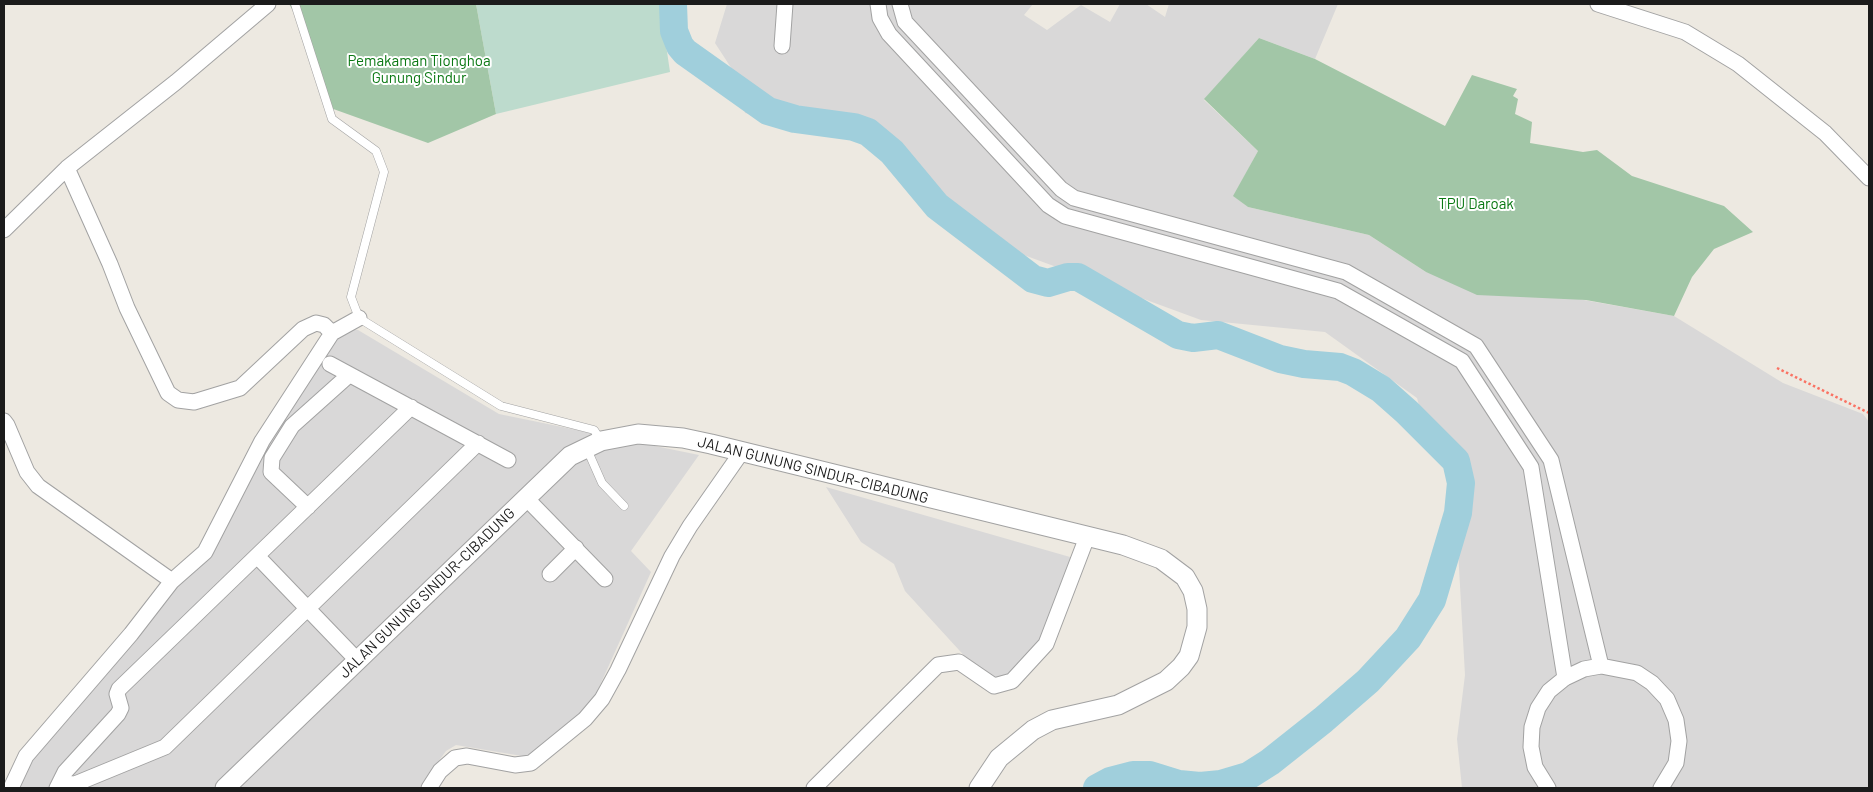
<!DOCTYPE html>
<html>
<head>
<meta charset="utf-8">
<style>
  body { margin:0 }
  #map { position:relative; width:1873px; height:792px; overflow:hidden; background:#ede9e1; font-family:Barlow,sans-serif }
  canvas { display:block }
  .frame { position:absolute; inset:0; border:5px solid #1b1b1b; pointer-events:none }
</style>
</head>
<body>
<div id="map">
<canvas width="1873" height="792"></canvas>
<div class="frame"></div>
</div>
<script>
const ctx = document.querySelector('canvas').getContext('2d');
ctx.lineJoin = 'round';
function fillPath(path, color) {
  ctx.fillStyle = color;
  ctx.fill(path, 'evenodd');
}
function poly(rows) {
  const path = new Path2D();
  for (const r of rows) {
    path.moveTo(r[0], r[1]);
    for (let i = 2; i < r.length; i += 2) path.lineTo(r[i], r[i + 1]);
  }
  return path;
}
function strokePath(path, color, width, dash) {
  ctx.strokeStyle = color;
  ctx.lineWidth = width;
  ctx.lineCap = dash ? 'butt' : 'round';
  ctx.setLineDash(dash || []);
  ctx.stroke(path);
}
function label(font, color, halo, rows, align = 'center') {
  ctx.font = font + ' Barlow,sans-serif';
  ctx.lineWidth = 4;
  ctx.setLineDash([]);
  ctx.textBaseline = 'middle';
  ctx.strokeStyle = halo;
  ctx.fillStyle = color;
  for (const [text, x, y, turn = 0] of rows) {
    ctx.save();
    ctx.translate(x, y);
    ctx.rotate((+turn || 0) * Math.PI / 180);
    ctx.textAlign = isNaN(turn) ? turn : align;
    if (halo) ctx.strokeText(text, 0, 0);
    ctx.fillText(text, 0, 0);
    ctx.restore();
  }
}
fillPath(poly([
  [727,4,1033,4,1024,15,1047,30,1081,5,1110,22,1120,4,1146,4,1165,17,1169,4,1338,4,1315,59,1259,38,1204,100,1258,151,1234,196,1248,207,1369,235,1426,272,1674,316,1783,383,1863,414,1869,422,1869,788,1462,788,1457,739,1465,675,1458,550,1463,493,1454,448,1424,424,1417,398,1325,332,1201,320,1002,247,902,158,837,131,745,113,739,80,715,43],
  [343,328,358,330,499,414,699,455,631,551,651,572,591,705,528,757,456,745,446,751,419,788,16,788,25,764,183,573],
  [826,487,1077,559,1037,644,1009,676,997,680,980,673,905,591,894,564,861,542]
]), '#d9d8d8');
fillPath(poly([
  [476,4,660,4,670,72,496,114]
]), '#bddbcd');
fillPath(poly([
  [289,4,476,4,496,114,428,143,325,106,294,12],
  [1259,38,1315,59,1445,126,1472,75,1517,89,1513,96,1518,99,1515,114,1532,122,1530,143,1583,152,1597,150,1632,176,1724,206,1753,232,1714,249,1692,277,1674,316,1586,300,1477,295,1426,272,1369,235,1248,207,1233,196,1258,151,1204,99]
]), '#a2c6a7');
strokePath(poly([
  [673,4,674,31,680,46,685,52,768,111,795,119,854,127,868,132,892,152,937,206,1033,279,1048,283,1068,277,1078,277,1178,335,1193,338,1218,335,1280,359,1304,364,1340,367,1353,372,1381,389,1407,412,1456,461,1461,483,1458,513,1432,600,1408,638,1368,681,1323,720,1270,762,1248,776,1221,784,1200,786,1179,784,1150,775,1133,775,1110,781,1097,788]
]), '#a0cfdc', 28);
const service = poly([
  [295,4,332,119,376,151,384,172,351,297,359,318,501,406,594,430,601,441],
  [587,449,602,483,624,506]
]);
const minor = poly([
  [878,4,880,18,889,34,1048,205,1065,216,1338,291,1462,361,1531,467,1565,678],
  [900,4,905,22,1061,189,1074,198,1346,272,1476,346,1551,460,1601,666],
  [1598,4,1685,32,1738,64,1825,133,1869,178],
  [782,46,785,4],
  [67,168,110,264,127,308,168,393,178,400,194,402,240,388,303,329,316,323,324,325,332,333],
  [4,230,67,168,176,82,268,4],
  [330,364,508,460],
  [4,421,7,425,27,472,38,486,172,581],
  [526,498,605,579],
  [308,507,271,472,272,458,292,426,349,375],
  [257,556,357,660],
  [550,574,576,548],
  [60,783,75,784,165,747,478,443],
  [11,788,26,756,131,634,172,581,205,552,262,441,332,333,359,318],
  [57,788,65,772,118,714,121,708,117,694,119,689,411,407],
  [429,788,440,771,455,758,467,756,515,765,531,763,585,719,602,699,618,670,672,556,690,526,741,453],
  [814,788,938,665,959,662,994,686,1012,681,1046,644,1087,537],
  [1548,788,1535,767,1531,747,1532,727,1538,708,1549,691,1565,678,1584,669,1601,666,1637,673,1652,683,1667,699,1676,720,1679,741,1676,763,1661,788]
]);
const tertiary = poly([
  [225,788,570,456,601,441,638,434,683,438,711,444,1123,545,1161,559,1185,577,1193,591,1197,609,1197,627,1189,656,1181,667,1166,681,1118,705,1052,720,1033,730,999,758,979,788]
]);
strokePath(service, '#a2a2a2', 9);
strokePath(minor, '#a2a2a2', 17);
strokePath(tertiary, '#a2a2a2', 21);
strokePath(poly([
  [1777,368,1869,413]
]), '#fa7364', 2.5, [2.5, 2.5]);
strokePath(service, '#fff', 8);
strokePath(minor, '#fff', 15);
strokePath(tertiary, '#fff', 19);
label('15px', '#0a7813', '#fff', [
  ["Pemakaman Tionghoa",419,61],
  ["Gunung Sindur",419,78],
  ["TPU Daroak",1476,204]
]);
label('15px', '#1b1b1b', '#fff', [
  ["JALAN GUNUNG SINDUR–CIBADUNG",813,470,14],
  ["JALAN GUNUNG SINDUR–CIBADUNG",427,593,-44]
]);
</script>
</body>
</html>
